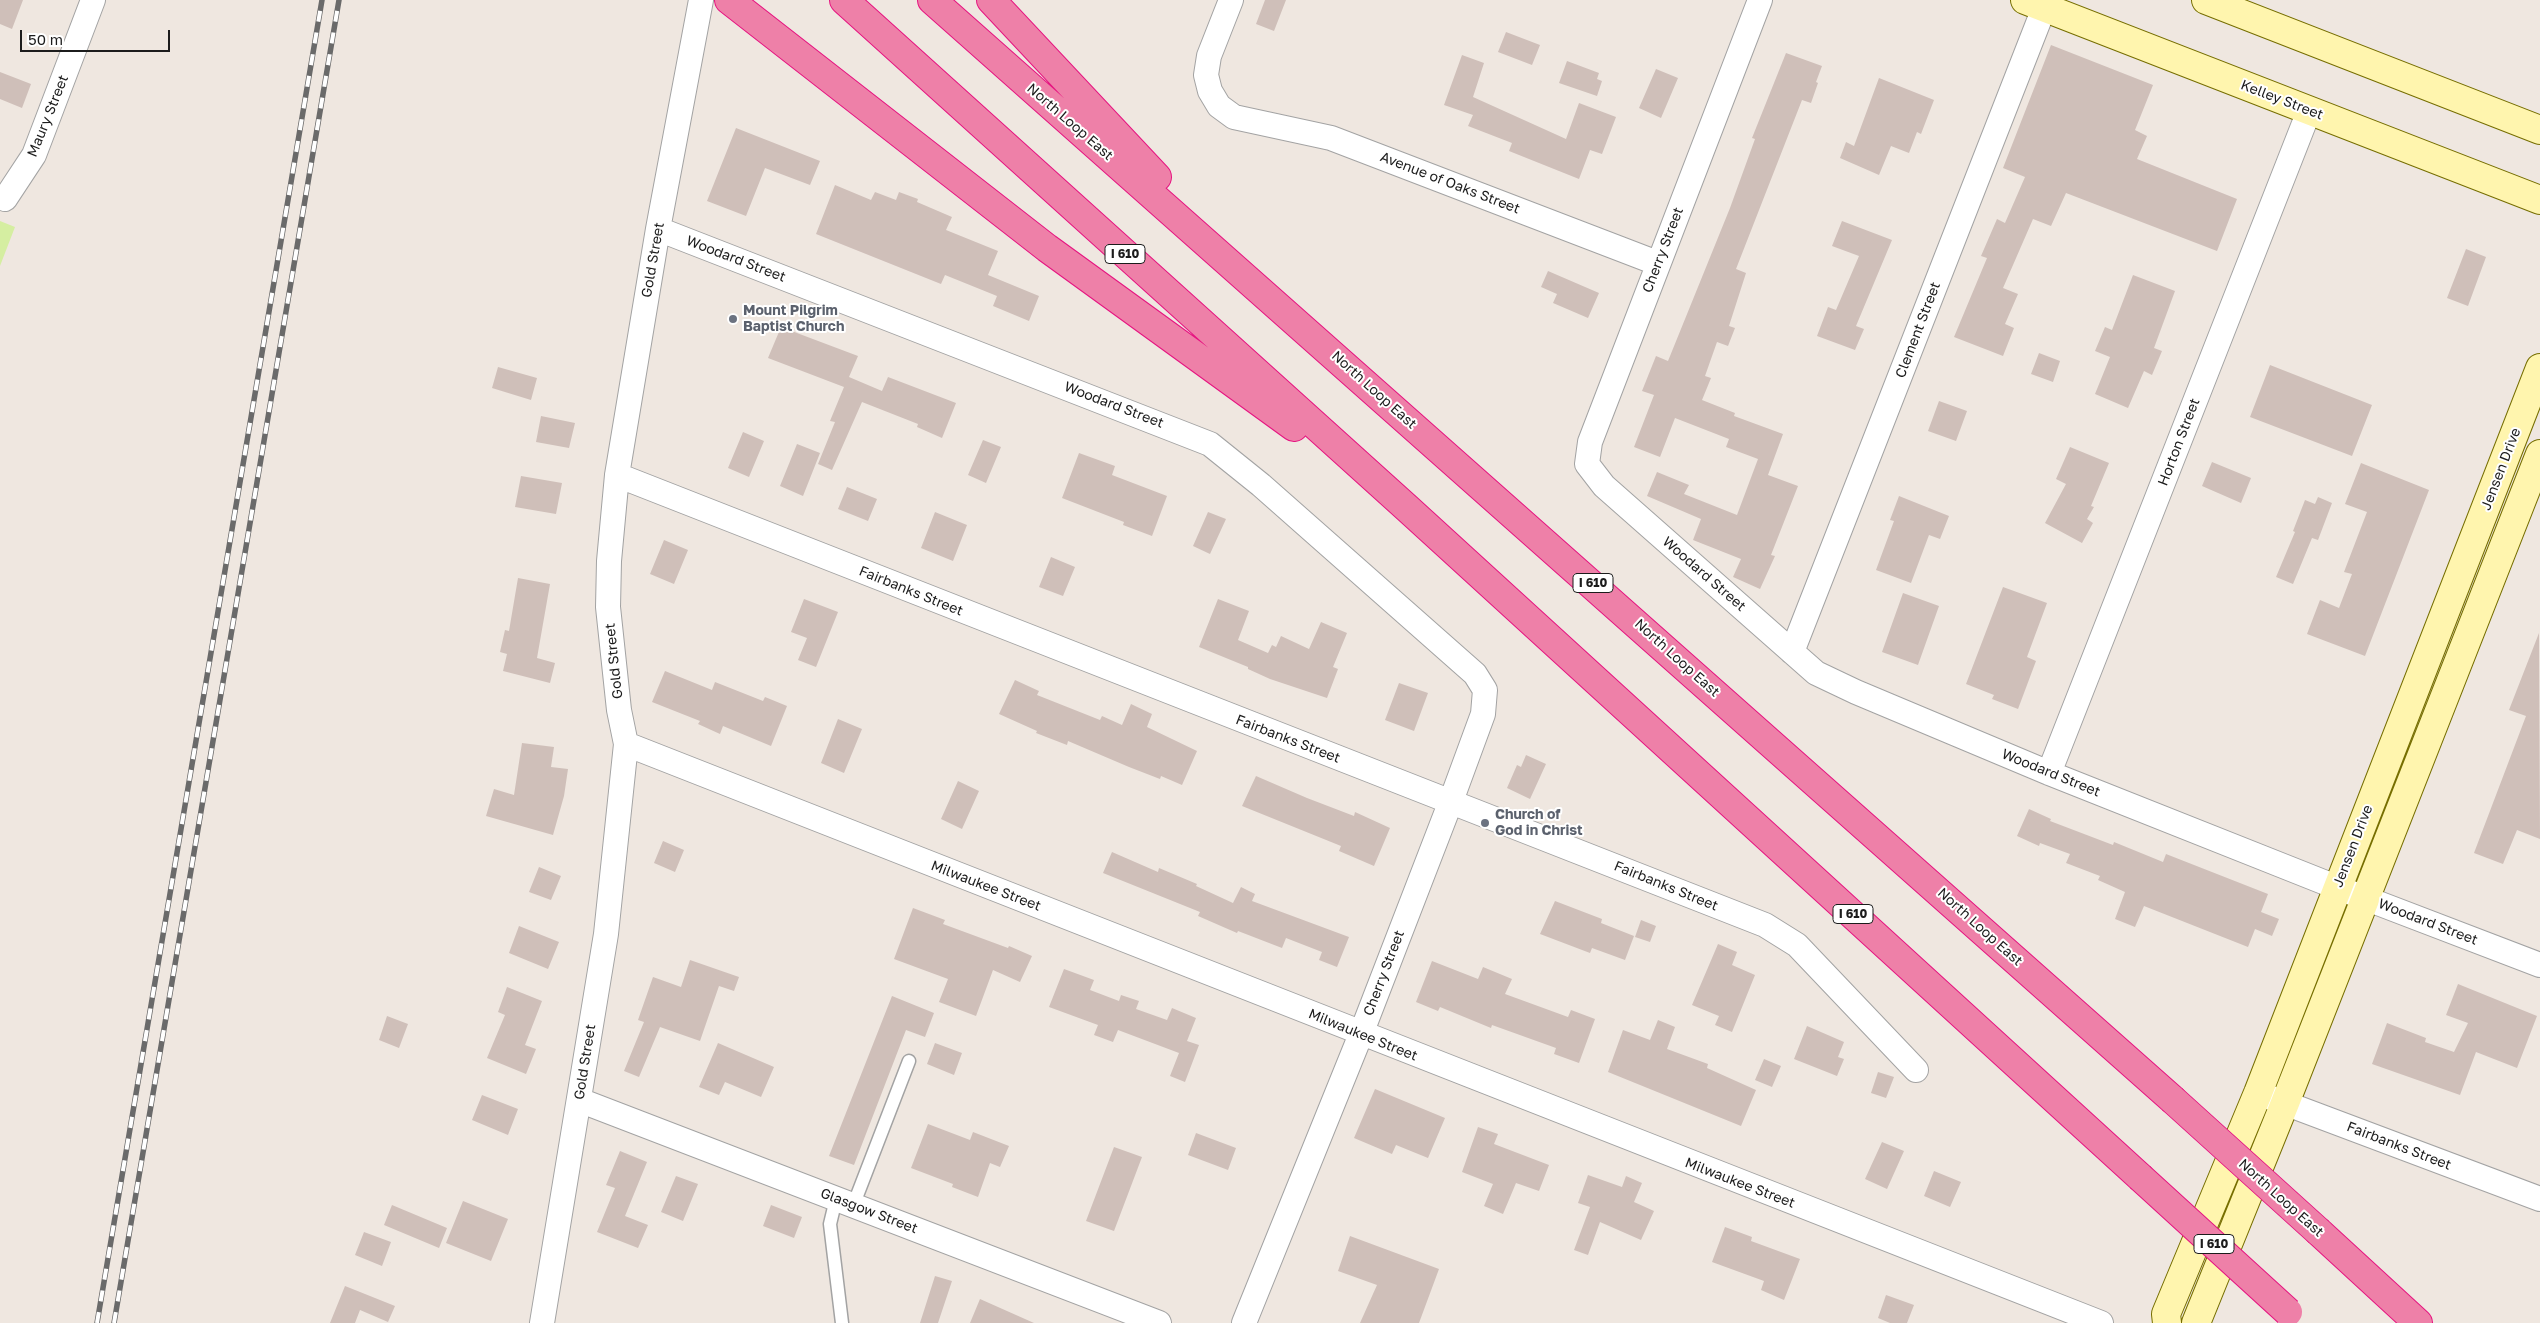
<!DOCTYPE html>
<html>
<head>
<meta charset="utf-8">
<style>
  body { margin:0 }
  #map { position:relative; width:2540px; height:1323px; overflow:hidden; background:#efe7e0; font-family:"Golos Text",sans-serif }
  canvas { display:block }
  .scale { position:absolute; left:20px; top:30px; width:150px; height:22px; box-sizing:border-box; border:2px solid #1c1c1c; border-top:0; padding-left:6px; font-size:15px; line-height:18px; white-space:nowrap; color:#1c1c1c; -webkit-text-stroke:4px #fff; paint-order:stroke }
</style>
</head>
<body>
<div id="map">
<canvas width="2540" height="1323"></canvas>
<div class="scale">50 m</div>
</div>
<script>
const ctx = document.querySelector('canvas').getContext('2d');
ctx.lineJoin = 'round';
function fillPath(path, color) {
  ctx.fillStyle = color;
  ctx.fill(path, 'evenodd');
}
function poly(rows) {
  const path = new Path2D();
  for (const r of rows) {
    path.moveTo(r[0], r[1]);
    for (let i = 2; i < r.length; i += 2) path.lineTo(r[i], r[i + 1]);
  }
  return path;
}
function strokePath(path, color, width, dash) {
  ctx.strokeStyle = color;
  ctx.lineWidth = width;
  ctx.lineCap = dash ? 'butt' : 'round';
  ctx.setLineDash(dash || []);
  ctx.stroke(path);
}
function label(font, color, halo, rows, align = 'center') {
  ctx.font = font + ' "Golos Text",sans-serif';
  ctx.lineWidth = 4;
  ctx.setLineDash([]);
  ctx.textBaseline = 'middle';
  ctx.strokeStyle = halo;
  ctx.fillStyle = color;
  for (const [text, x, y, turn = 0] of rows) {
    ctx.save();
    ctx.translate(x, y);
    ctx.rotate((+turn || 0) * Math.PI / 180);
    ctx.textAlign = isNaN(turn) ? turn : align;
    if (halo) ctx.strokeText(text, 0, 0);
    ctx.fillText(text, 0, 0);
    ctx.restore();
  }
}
fillPath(poly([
  [0,221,15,227,0,266]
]), '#d5eea1');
fillPath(poly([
  [0,0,23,0,12,29,0,24],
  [1265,0,1286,0,1274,31,1256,24],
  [1506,32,1540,45,1532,65,1498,52],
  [2051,45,2153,85,2135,130,2147,136,2137,159,2237,199,2217,251,2066,193,2051,226,2033,219,2003,288,2018,294,2005,324,2014,328,2003,356,1954,337,1987,258,1981,256,1997,219,2005,223,2025,177,2003,168],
  [1786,53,1822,66,1816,82,1818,83,1811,103,1802,100,1736,269,1746,273,1729,326,1735,328,1728,346,1717,342,1705,376,1711,378,1702,400,1735,413,1734,416,1783,434,1768,475,1798,486,1771,555,1775,556,1760,589,1733,577,1741,559,1693,540,1701,519,1647,496,1657,472,1689,485,1684,494,1737,515,1758,459,1726,447,1729,439,1675,418,1660,457,1634,447,1654,395,1642,391,1656,356,1668,361,1730,208,1755,139,1752,138],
  [1462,55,1484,63,1473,97,1566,139,1579,103,1616,117,1602,154,1590,150,1579,179,1509,151,1512,143,1468,126,1473,115,1444,105],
  [1567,61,1599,73,1597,79,1602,81,1597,96,1559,83],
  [1656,69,1678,78,1661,118,1639,108],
  [0,72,31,84,22,108,0,99],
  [1879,78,1934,100,1921,134,1917,132,1909,153,1891,146,1879,175,1840,158,1846,142,1854,146],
  [736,128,820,161,810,185,765,168,746,216,707,201],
  [835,185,871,200,875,192,896,200,899,192,918,199,917,202,952,217,946,230,998,251,988,275,1039,296,1029,321,993,306,997,296,945,275,941,284,816,234],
  [1842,221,1892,240,1856,326,1864,329,1855,350,1817,336,1828,307,1836,310,1859,256,1832,246],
  [2466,249,2486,257,2468,306,2447,298],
  [1548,271,1599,293,1588,318,1553,303,1557,294,1541,287],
  [2133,275,2175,291,2154,348,2162,351,2152,375,2144,371,2128,408,2095,394,2110,357,2095,351,2105,327,2112,330],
  [781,327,858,356,849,377,882,391,888,377,956,403,942,438,917,427,918,424,862,402,832,470,818,464,835,422,830,421,844,387,768,358],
  [2039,353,2060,361,2053,382,2031,374],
  [2270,365,2372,405,2352,456,2250,417],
  [498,367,537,378,531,400,492,388],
  [1939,401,1967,411,1956,441,1928,431],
  [541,416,575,423,569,448,536,442],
  [743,432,764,441,749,477,728,468],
  [983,440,1001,447,986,483,968,475],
  [797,444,820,453,803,496,780,486],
  [2070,447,2109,463,2091,506,2094,507,2087,519,2093,523,2082,543,2045,523,2066,484,2056,479],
  [1079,453,1115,466,1112,475,1167,496,1152,536,1123,525,1124,522,1062,498],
  [2212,462,2251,478,2241,503,2202,486],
  [2361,463,2429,490,2365,656,2307,634,2320,600,2339,608,2352,574,2344,572,2367,512,2345,504],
  [521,476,562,483,556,514,515,507],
  [847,487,877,499,868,521,838,509],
  [1899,496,1949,516,1940,539,1929,535,1911,583,1876,570,1894,521,1890,520],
  [2318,497,2332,503,2318,540,2312,538,2293,584,2276,577,2295,532,2293,531,2305,500,2315,504],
  [935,512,967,525,953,561,921,548],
  [1208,512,1226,519,1210,554,1193,546],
  [664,540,688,550,674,584,650,574],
  [1051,557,1075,567,1063,596,1039,587],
  [518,578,550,584,537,658,555,663,550,683,503,671,507,654,500,652,505,630,509,631],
  [2003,587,2047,603,2027,657,2036,661,2018,709,1992,699,1994,695,1966,684],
  [1903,593,1939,606,1918,665,1882,652],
  [804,599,838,612,816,667,798,660,807,638,791,632],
  [1218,599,1249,611,1238,640,1268,653,1272,645,1276,647,1281,636,1309,649,1321,622,1347,633,1333,667,1338,669,1327,698,1270,679,1248,669,1248,667,1199,647],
  [2539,633,2540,839,2517,830,2503,864,2474,853,2526,716,2509,710],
  [665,671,712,690,715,682,763,701,765,697,787,706,771,746,723,726,720,734,698,724,700,721,652,702],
  [1015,680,1039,691,1037,695,1100,720,1102,716,1122,725,1131,704,1152,714,1147,727,1197,751,1182,785,1161,776,1160,779,1129,767,1068,741,1067,745,1036,733,1037,731,999,714],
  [1399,683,1428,693,1414,731,1385,720],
  [838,719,862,729,844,773,821,763],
  [522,743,554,747,551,767,568,769,564,796,553,835,486,816,494,789,514,795],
  [1526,755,1546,764,1530,799,1507,788,1517,765,1521,767],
  [1256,776,1307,798,1354,816,1355,812,1390,828,1374,866,1339,851,1341,846,1242,806],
  [958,781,979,791,962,829,941,819],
  [2029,809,2051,819,2050,821,2113,845,2114,842,2163,862,2166,854,2268,894,2261,912,2279,919,2272,936,2255,929,2248,947,2144,906,2135,927,2115,919,2125,892,2098,880,2100,876,2066,863,2070,854,2040,843,2039,846,2017,836],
  [663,841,684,850,675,872,654,863],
  [1112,852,1158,872,1159,868,1197,884,1196,886,1233,903,1241,887,1255,894,1252,901,1349,937,1337,967,1319,960,1322,952,1286,938,1282,948,1238,931,1237,933,1198,916,1200,912,1103,873],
  [539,867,561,876,551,900,529,892],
  [1555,901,1602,919,1601,923,1634,936,1625,960,1592,948,1590,953,1540,934],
  [913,908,945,920,943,924,1008,948,1009,946,1032,956,1020,982,993,970,976,1016,939,1002,948,979,894,959],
  [1641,920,1656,926,1650,942,1635,937],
  [519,926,559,942,548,969,509,953],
  [1718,944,1737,952,1732,965,1755,975,1732,1032,1715,1025,1719,1016,1692,1005],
  [690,960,739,977,734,991,719,986,700,1041,660,1027,639,1077,624,1071,644,1022,638,1020,653,977,681,987],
  [1432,961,1478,979,1483,967,1512,979,1505,994,1568,1017,1571,1010,1595,1019,1579,1063,1554,1054,1556,1048,1492,1025,1491,1028,1440,1007,1438,1011,1416,1002],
  [1064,969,1094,980,1090,990,1119,1001,1121,995,1139,1001,1136,1009,1167,1020,1172,1008,1196,1018,1187,1041,1199,1045,1185,1082,1170,1076,1179,1053,1118,1030,1113,1042,1094,1035,1098,1025,1049,1007],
  [2458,984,2537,1016,2517,1068,2476,1052,2460,1095,2372,1064,2387,1023,2426,1038,2425,1042,2454,1052,2468,1023,2446,1015],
  [507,987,542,1001,525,1045,536,1049,526,1074,487,1058,505,1015,498,1012],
  [892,996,934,1013,925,1037,906,1030,854,1165,829,1156],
  [387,1016,408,1024,399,1048,379,1040],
  [1658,1020,1675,1027,1667,1049,1708,1064,1707,1068,1756,1090,1741,1126,1608,1072,1623,1030,1650,1040],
  [1807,1026,1844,1042,1838,1057,1844,1059,1837,1076,1794,1059],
  [718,1043,774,1067,761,1097,725,1082,719,1095,699,1087],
  [935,1043,962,1053,954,1075,927,1064],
  [1764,1059,1781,1066,1772,1087,1755,1080],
  [1878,1072,1894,1077,1886,1098,1871,1093],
  [1375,1089,1445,1118,1428,1158,1396,1145,1392,1154,1354,1138],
  [482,1095,518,1109,508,1135,472,1120],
  [928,1124,970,1140,973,1132,1009,1146,1000,1167,990,1163,978,1197,952,1187,953,1184,911,1168],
  [1478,1127,1498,1134,1494,1144,1549,1165,1539,1191,1516,1183,1503,1214,1484,1206,1493,1184,1462,1172],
  [1196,1133,1236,1148,1228,1170,1188,1155],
  [1882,1142,1904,1151,1887,1189,1865,1179],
  [1114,1147,1142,1157,1114,1231,1086,1221],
  [620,1151,647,1162,625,1216,648,1225,638,1248,597,1232,615,1188,606,1185],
  [1934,1171,1961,1182,1950,1207,1924,1196],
  [1588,1175,1622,1187,1626,1176,1642,1183,1634,1202,1654,1211,1641,1240,1600,1222,1588,1255,1574,1250,1590,1207,1578,1203],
  [676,1176,698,1184,683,1221,661,1212],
  [463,1201,508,1219,491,1261,446,1243],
  [392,1205,447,1228,439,1248,384,1225],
  [771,1205,802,1217,794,1238,763,1226],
  [1725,1227,1752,1237,1751,1241,1800,1259,1784,1300,1761,1290,1764,1281,1712,1262],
  [364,1232,391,1242,382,1266,355,1255],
  [1350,1236,1439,1269,1419,1323,1360,1323,1377,1285,1338,1271],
  [935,1276,952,1281,938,1323,920,1323],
  [345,1286,395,1306,388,1322,360,1310,355,1323,330,1323],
  [1886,1295,1914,1305,1907,1323,1890,1323,1878,1318],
  [980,1299,1034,1323,970,1323]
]), '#cfbfb9');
const service = poly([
  [836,1199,830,1224,842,1323],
  [853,1206,909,1061]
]);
const minor = poly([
  [1231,0,1209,56,1206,75,1210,91,1219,106,1234,117,1331,138,1657,263],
  [1760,0,1590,442,1587,464,1604,486,1816,673,1856,692,2049,773,2336,887,2540,965],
  [0,197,5,199,34,155,93,0],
  [658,229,1210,444,1261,485,1475,674,1485,690,1483,714,1451,801,1361,1034,1244,1323],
  [617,475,1765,925,1797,945,1916,1070],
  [1792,652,2044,8],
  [626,744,2101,1323],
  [2049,773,2309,111],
  [2258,1093,2540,1199],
  [579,1100,1159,1323],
  [542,1323,606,934,626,744,619,710,608,607,609,561,617,475,658,229,701,0]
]);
const secondary = poly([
  [2025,0,2540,200],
  [2206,0,2540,130],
  [2167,1323,2166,1314,2258,1093,2540,368],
  [2196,1323,2285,1103,2540,454]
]);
const motorway = poly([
  [729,0,1047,248,1294,427],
  [844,0,1407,508,2140,1177],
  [932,0,2172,1099],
  [991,0,1157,177],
  [2319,1232,2418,1323]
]);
strokePath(service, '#a3a3a3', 15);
strokePath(minor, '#a3a3a3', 26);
strokePath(secondary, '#766e00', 30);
strokePath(motorway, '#e61481', 30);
strokePath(service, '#fff', 12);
strokePath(minor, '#fff', 24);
strokePath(secondary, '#fff5ae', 28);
strokePath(motorway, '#ee80a8', 28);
const rail = poly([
  [97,1323,322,0],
  [114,1323,339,0]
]);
strokePath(rail, '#6a6a6a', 5.5);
strokePath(rail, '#fff', 4, [11]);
const motorwayBridge = poly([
  [2172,1099,2319,1232],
  [2140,1177,2288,1312]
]);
strokePath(motorwayBridge, '#e61481', 30, []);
strokePath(motorwayBridge, '#ee80a8', 28);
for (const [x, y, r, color] of [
  [733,319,5,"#6b7280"],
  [1485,823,5,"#6b7280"]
]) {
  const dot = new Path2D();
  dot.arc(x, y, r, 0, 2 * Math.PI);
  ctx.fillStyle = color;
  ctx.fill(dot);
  strokePath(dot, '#fff', 2);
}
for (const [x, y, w] of [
  [1125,254,40],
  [1593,583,40],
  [1853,914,40],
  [2214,1244,40]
]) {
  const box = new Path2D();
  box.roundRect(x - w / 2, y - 9.5, w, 19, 4);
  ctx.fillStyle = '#fff';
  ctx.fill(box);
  strokePath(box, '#1c1c1c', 1);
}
label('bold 12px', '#1c1c1c', null, [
  ["I 610",1125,254],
  ["I 610",1593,583],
  ["I 610",1853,914],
  ["I 610",2214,1244]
]);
label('14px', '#1c1c1c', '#fff', [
  ["Kelley Street",2282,100,21],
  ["Maury Street",48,116,-68],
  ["North Loop East",1070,122,41],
  ["Avenue of Oaks Street",1450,183,21],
  ["Cherry Street",1663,250,-69],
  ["Woodard Street",736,259,21],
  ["Gold Street",653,260,-80],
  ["Clement Street",1918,330,-69],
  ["North Loop East",1374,390,42],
  ["Woodard Street",1114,405,21],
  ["Horton Street",2179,442,-69],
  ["Jensen Drive",2501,469,-69],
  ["Woodard Street",1704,574,41],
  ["Fairbanks Street",911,591,22],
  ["North Loop East",1677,658,42],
  ["Gold Street",614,661,-96],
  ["Fairbanks Street",1288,739,21],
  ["Woodard Street",2051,773,22],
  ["Jensen Drive",2353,846,-69],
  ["Milwaukee Street",986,886,21],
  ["Fairbanks Street",1666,886,22],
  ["Woodard Street",2428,922,21],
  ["North Loop East",1980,927,42],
  ["Cherry Street",1384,973,-69],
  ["Milwaukee Street",1363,1035,22],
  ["Gold Street",585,1062,-81],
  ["Fairbanks Street",2399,1146,21],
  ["Milwaukee Street",1740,1183,21],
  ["North Loop East",2281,1198,42],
  ["Glasgow Street",869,1211,21]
]);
label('bold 14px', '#5b616d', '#fff', [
  ["Mount Pilgrim",743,311],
  ["Baptist Church",743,327],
  ["Church of",1495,815],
  ["God in Christ",1495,831]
], 'left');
</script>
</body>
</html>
